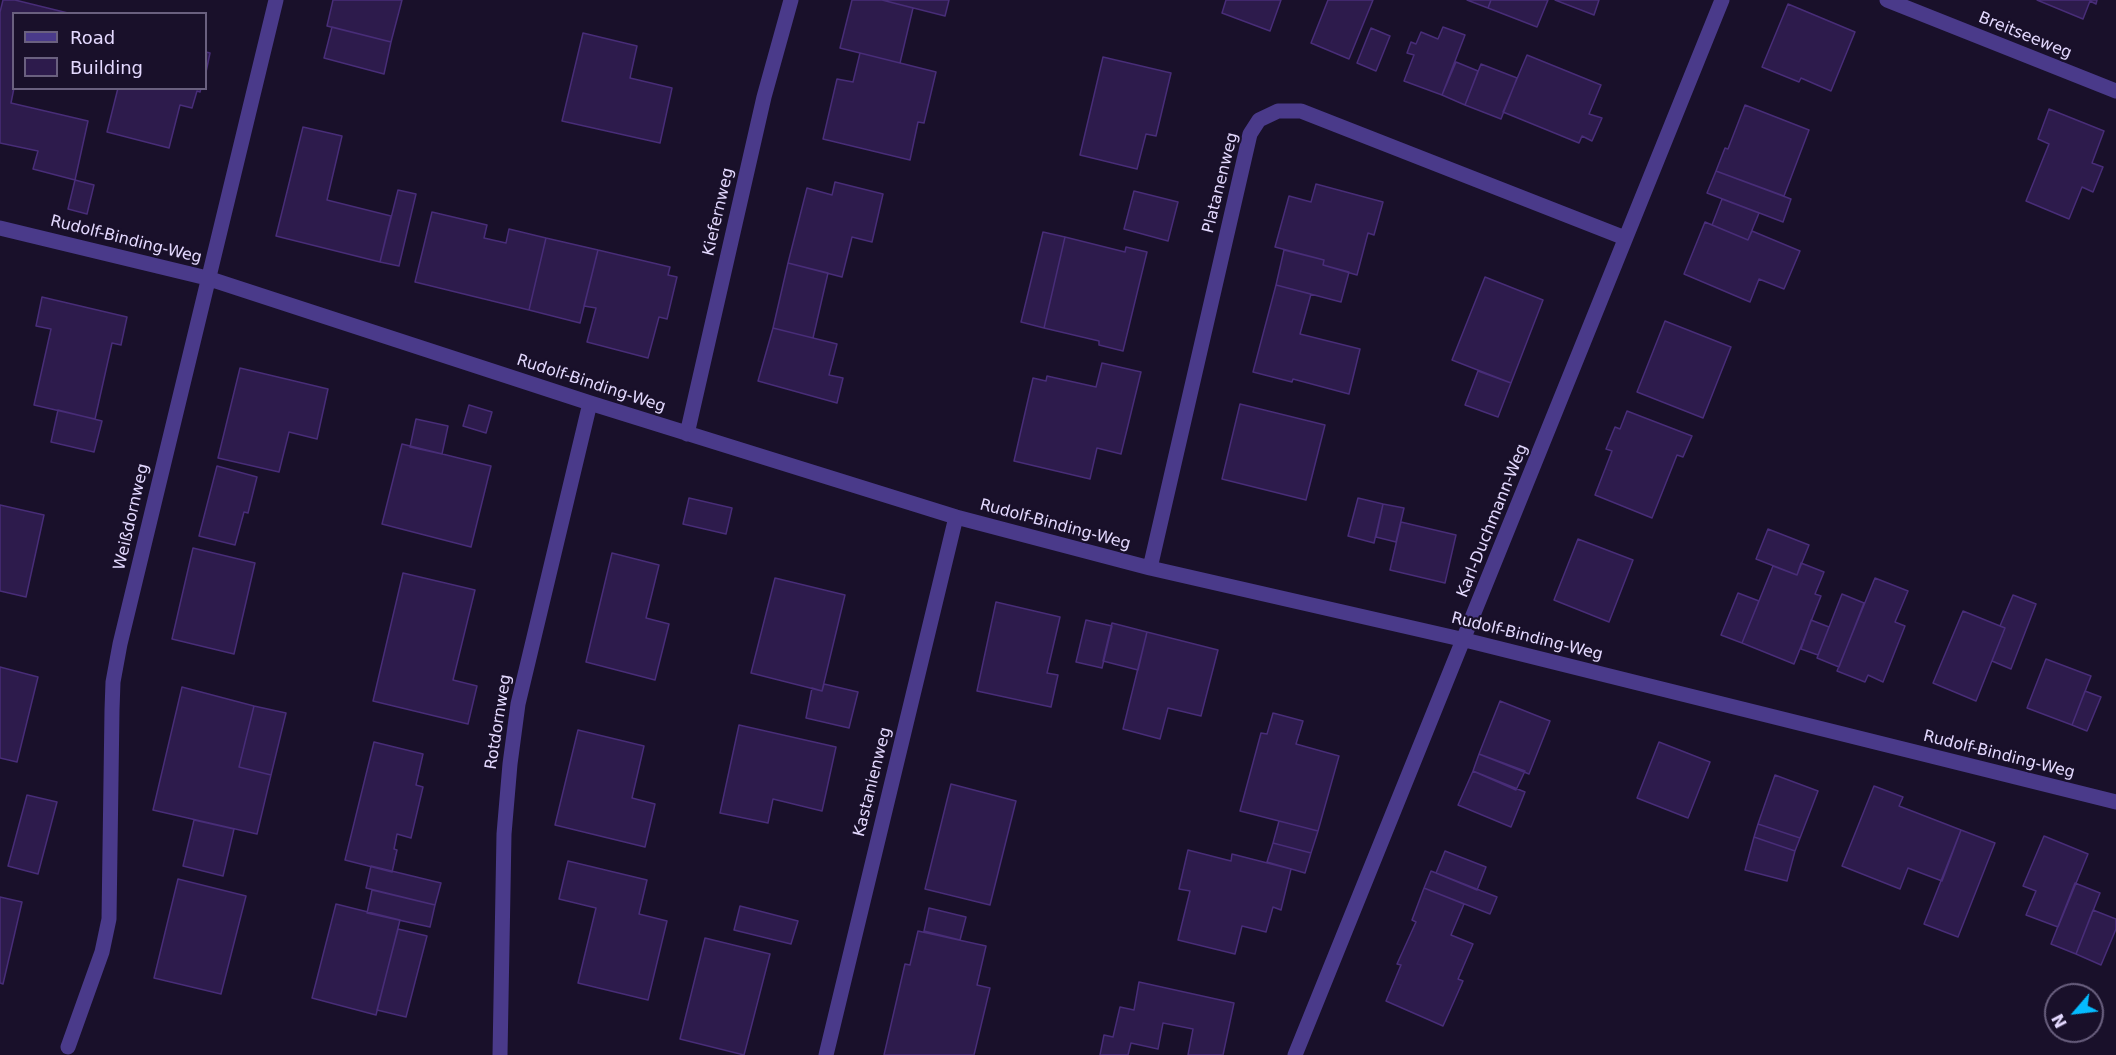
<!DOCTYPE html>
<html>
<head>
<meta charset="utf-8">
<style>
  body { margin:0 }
  #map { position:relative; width:2116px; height:1055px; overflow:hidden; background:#19102a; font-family:"DejaVu Sans",sans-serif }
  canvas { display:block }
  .legend { position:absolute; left:12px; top:12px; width:195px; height:78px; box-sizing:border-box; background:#19102a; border:2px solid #6a607f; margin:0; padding:8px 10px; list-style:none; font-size:18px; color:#e4d9ff }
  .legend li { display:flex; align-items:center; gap:12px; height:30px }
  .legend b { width:30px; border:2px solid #6a607f }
  .north { position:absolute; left:2044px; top:983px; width:60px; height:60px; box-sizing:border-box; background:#19102a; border:2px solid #6a607f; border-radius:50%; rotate:242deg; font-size:16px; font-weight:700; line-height:24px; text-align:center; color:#e4d9ff }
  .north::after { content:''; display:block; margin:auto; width:21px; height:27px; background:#05bcff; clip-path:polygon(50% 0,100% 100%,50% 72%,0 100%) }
</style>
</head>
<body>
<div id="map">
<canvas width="2116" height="1055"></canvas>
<ul class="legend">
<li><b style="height:8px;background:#4a3a8a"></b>Road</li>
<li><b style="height:16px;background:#2d1b4c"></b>Building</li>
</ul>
<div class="north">N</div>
</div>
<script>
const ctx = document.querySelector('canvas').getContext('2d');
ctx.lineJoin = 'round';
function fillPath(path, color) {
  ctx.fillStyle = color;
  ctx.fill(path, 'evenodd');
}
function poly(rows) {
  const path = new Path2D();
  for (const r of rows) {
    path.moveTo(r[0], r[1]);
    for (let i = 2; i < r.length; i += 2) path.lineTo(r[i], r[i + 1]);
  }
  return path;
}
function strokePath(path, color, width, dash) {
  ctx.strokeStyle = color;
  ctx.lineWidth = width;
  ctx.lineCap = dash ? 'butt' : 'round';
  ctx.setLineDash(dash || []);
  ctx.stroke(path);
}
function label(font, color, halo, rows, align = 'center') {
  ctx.font = font + ' "DejaVu Sans",sans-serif';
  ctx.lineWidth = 4.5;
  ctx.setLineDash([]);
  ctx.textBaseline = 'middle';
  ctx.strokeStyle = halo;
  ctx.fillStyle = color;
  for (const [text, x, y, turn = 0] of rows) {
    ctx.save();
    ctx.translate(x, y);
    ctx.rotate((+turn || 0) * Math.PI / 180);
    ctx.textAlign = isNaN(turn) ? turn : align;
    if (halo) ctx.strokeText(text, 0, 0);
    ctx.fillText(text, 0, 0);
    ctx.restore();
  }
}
const building = poly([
  [3,0,15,0,72,14,14,14,14,88,11,103,88,121,75,180,33,169,38,151,0,143,0,12,3,0],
  [333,0,402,0,391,42,327,26,333,0],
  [852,0,882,0,913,8,900,63,840,48,852,0],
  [882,0,949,0,945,16,882,0],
  [1226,0,1281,0,1270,31,1222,13,1226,0],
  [1328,0,1373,0,1349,59,1311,43,1328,0],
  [1467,0,1491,0,1488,8,1467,0],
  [1491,0,1548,0,1537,27,1488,8,1491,0],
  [1555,0,1599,0,1594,15,1555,0],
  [2037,0,2097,0,2096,4,2090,1,2083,19,2037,0],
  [1788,4,1855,32,1831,91,1801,78,1799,82,1762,67,1788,4],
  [332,27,391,42,384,74,324,58,332,27],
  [1443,27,1465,35,1442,95,1404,81,1414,55,1407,53,1411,42,1416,44,1421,32,1438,39,1443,27],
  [1371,28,1390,36,1376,71,1357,63,1371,28],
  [583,33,637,46,630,78,672,88,660,143,562,121,583,33],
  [206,52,210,53,206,72,206,52],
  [860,53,936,72,924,123,918,122,910,160,823,139,837,79,853,82,860,53],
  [1527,55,1601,85,1589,114,1602,118,1592,141,1582,136,1579,143,1503,112,1527,55],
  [1103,57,1171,73,1156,136,1146,134,1137,169,1080,155,1103,57],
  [1456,62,1478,71,1465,105,1442,95,1456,62],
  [1481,64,1517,78,1501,119,1465,105,1481,64],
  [118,88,201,88,200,92,197,91,192,108,180,105,169,148,107,132,118,88],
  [1745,105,1809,130,1784,196,1716,171,1725,148,1728,149,1745,105],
  [2049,109,2104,131,2092,163,2103,167,2093,192,2082,187,2069,219,2026,201,2049,144,2038,139,2049,109],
  [303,127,342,136,327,200,391,216,380,262,276,236,303,127],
  [1716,171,1791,199,1783,222,1707,193,1716,171],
  [75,180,94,185,87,214,68,209,75,180],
  [835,182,883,194,872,242,852,237,842,277,788,263,807,188,832,195,835,182],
  [1316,184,1383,202,1374,235,1368,233,1357,275,1323,265,1324,260,1275,247,1289,196,1311,202,1316,184],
  [398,190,416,194,399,266,380,262,398,190],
  [1134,191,1178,202,1168,241,1124,229,1134,191],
  [1722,199,1759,213,1748,240,1712,225,1722,199],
  [432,212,487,225,484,238,506,243,509,229,546,238,529,310,415,282,432,212],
  [1705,222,1748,240,1752,231,1800,251,1784,289,1759,279,1750,302,1684,274,1705,222],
  [1043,232,1065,237,1044,328,1021,322,1043,232],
  [1065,237,1125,252,1126,247,1147,252,1123,351,1099,345,1099,341,1044,328,1065,237],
  [546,238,598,250,580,323,529,310,546,238],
  [598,250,670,267,668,275,677,277,667,319,659,317,648,358,587,342,596,308,584,306,598,250],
  [1284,250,1324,260,1323,265,1349,272,1341,302,1276,285,1284,250],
  [788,263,828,273,813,338,773,328,788,263],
  [1485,277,1543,300,1511,383,1452,360,1485,277],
  [1276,285,1311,294,1300,334,1360,349,1349,394,1293,379,1292,382,1253,372,1276,285],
  [42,297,127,317,121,345,112,343,95,419,34,405,51,329,36,326,42,297],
  [1665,321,1731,347,1703,418,1637,392,1665,321],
  [773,328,837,344,829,375,843,378,837,403,758,381,773,328],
  [1102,363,1141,372,1121,454,1097,448,1090,479,1014,461,1033,378,1046,381,1047,376,1096,387,1102,363],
  [240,368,328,389,317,439,289,432,279,472,218,458,240,368],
  [1478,371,1511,383,1498,417,1465,405,1478,371],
  [1240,404,1325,425,1306,500,1222,479,1240,404],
  [469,405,492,412,486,433,463,426,469,405],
  [58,410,102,421,94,452,51,442,58,410],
  [1627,411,1692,436,1683,457,1677,455,1652,518,1595,495,1612,451,1606,449,1615,427,1620,429,1627,411],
  [416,419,448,426,442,454,410,447,416,419],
  [402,444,491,466,471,547,382,524,402,444],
  [217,466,257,477,248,513,244,512,235,545,199,536,217,466],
  [689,498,732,508,726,534,683,524,689,498],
  [1358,498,1383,504,1374,543,1348,536,1358,498],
  [1383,504,1404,508,1396,542,1376,537,1383,504],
  [0,505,44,515,26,597,0,591,0,505],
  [1401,522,1456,535,1445,583,1390,570,1401,522],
  [1768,529,1809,545,1797,575,1756,559,1768,529],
  [1578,539,1633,560,1609,622,1554,600,1578,539],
  [193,548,255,563,234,654,172,639,193,548],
  [612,553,659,565,646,618,669,624,655,680,586,662,612,553],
  [1801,563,1824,572,1815,594,1821,596,1794,664,1742,643,1773,566,1797,575,1801,563],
  [403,573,475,590,453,680,477,686,468,724,373,701,403,573],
  [775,578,845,595,822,691,751,673,775,578],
  [1875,578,1908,591,1895,622,1905,626,1883,682,1868,675,1865,682,1837,671,1875,578],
  [1738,593,1759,601,1742,643,1721,635,1738,593],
  [1842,594,1864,603,1839,667,1817,658,1842,594],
  [2013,595,2036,604,2011,669,1992,661,2005,628,2000,626,2013,595],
  [996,602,1060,617,1047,673,1058,675,1051,707,977,691,996,602],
  [1963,611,2005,628,1976,701,1933,683,1963,611],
  [1086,620,1112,626,1102,668,1076,662,1086,620],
  [1811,620,1829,627,1818,655,1801,649,1811,620],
  [1112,623,1147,632,1138,670,1103,661,1112,623],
  [1147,632,1218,650,1201,716,1168,708,1160,739,1123,729,1147,632],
  [2046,659,2091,676,2072,725,2027,708,2046,659],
  [0,667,38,677,17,762,0,758,0,667],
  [824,684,858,692,849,728,806,718,812,688,822,691,824,684],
  [182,687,254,706,239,767,271,775,257,834,153,810,182,687],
  [2085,691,2101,697,2087,731,2072,725,2085,691],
  [1500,701,1550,721,1529,774,1479,754,1500,701],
  [254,706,286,713,271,775,239,767,254,706],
  [1273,713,1303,721,1296,744,1339,756,1318,831,1240,811,1261,733,1267,734,1273,713],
  [739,725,836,747,822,811,773,799,768,823,720,813,739,725],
  [578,730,644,746,632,798,655,804,645,847,555,825,578,730],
  [374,742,423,754,416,785,423,787,411,838,397,834,394,849,397,850,392,872,345,860,374,742],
  [1659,742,1710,762,1688,818,1637,798,1659,742],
  [1479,754,1525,771,1516,790,1473,771,1479,754],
  [1473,771,1525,792,1511,827,1458,805,1473,771],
  [1775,775,1818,791,1800,838,1758,824,1775,775],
  [951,784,1016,801,990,905,925,889,951,784],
  [1874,786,1903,797,1899,806,1961,830,1942,881,1908,868,1900,889,1842,866,1874,786],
  [27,795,57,802,38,874,8,866,27,795],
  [194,820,234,829,223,876,183,866,194,820],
  [1279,821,1318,831,1311,853,1273,843,1279,821],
  [1758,824,1800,838,1795,851,1754,837,1758,824],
  [1961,830,1995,843,1958,937,1924,924,1961,830],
  [2044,836,2088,854,2058,927,2026,915,2036,891,2023,886,2044,836],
  [1754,837,1795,851,1787,881,1745,870,1754,837],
  [1273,843,1311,853,1305,873,1267,862,1273,843],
  [1188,850,1231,861,1232,854,1291,869,1281,910,1273,907,1266,932,1242,926,1235,954,1178,940,1190,891,1179,889,1188,850],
  [1445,851,1486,867,1477,890,1436,873,1445,851],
  [568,861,647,880,639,914,667,921,648,1000,578,983,596,908,559,899,568,861],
  [371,866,441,883,435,905,366,888,371,866],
  [1431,871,1497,897,1490,914,1424,888,1431,871],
  [178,879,246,896,221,994,154,978,178,879],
  [2075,883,2100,893,2076,954,2051,944,2075,883],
  [1424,888,1464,904,1451,935,1473,944,1458,979,1463,981,1443,1026,1386,1001,1401,965,1397,964,1416,922,1412,920,1424,888],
  [372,890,435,905,430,927,367,913,372,890],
  [0,897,22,902,3,984,0,983,0,897],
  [336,904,400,920,376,1015,312,998,336,904],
  [740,906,798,921,791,944,734,930,740,906],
  [929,908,966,917,960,940,924,931,929,908],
  [2093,910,2116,919,2116,929,2101,965,2076,954,2093,910],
  [398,929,427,936,406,1017,377,1010,398,929],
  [918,931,986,946,977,985,990,988,974,1055,884,1055,905,964,910,965,918,931],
  [705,938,770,954,744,1055,680,1039,705,938],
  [1139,982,1234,1003,1223,1055,1188,1055,1193,1029,1163,1023,1158,1049,1131,1043,1128,1055,1100,1055,1104,1035,1113,1037,1120,1007,1134,1010,1139,982]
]);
fillPath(building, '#2d1b4c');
strokePath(building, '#482d78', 1.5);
strokePath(poly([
  [1887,0,2116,91],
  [0,228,207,278,590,403,956,517,1150,568,1465,640,2116,802],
  [687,434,764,97,791,0],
  [1150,568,1250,134,1259,120,1278,111,1301,111,1625,238],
  [68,1047,102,952,109,919,112,710,113,682,120,644,276,0],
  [500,1055,504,834,510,764,518,704,590,403],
  [826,1055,956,517],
  [1295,1055,1722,0]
]), '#4a3a8a', 15);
label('16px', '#e4d9ff', '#19102a', [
  ["Breitseeweg",2025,36,22],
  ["Platanenweg",1221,183,-76],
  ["Kiefernweg",719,212,-77],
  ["Rudolf-Binding-Weg",126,240,14],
  ["Rudolf-Binding-Weg",591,384,18],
  ["Weißdornweg",132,517,-77],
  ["Karl-Duchmann-Weg",1493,521,-68],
  ["Rudolf-Binding-Weg",1055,525,15],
  ["Rudolf-Binding-Weg",1527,637,14],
  ["Rotdornweg",499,722,-81],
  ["Rudolf-Binding-Weg",1999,755,14],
  ["Kastanienweg",873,782,-76]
]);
</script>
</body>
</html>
